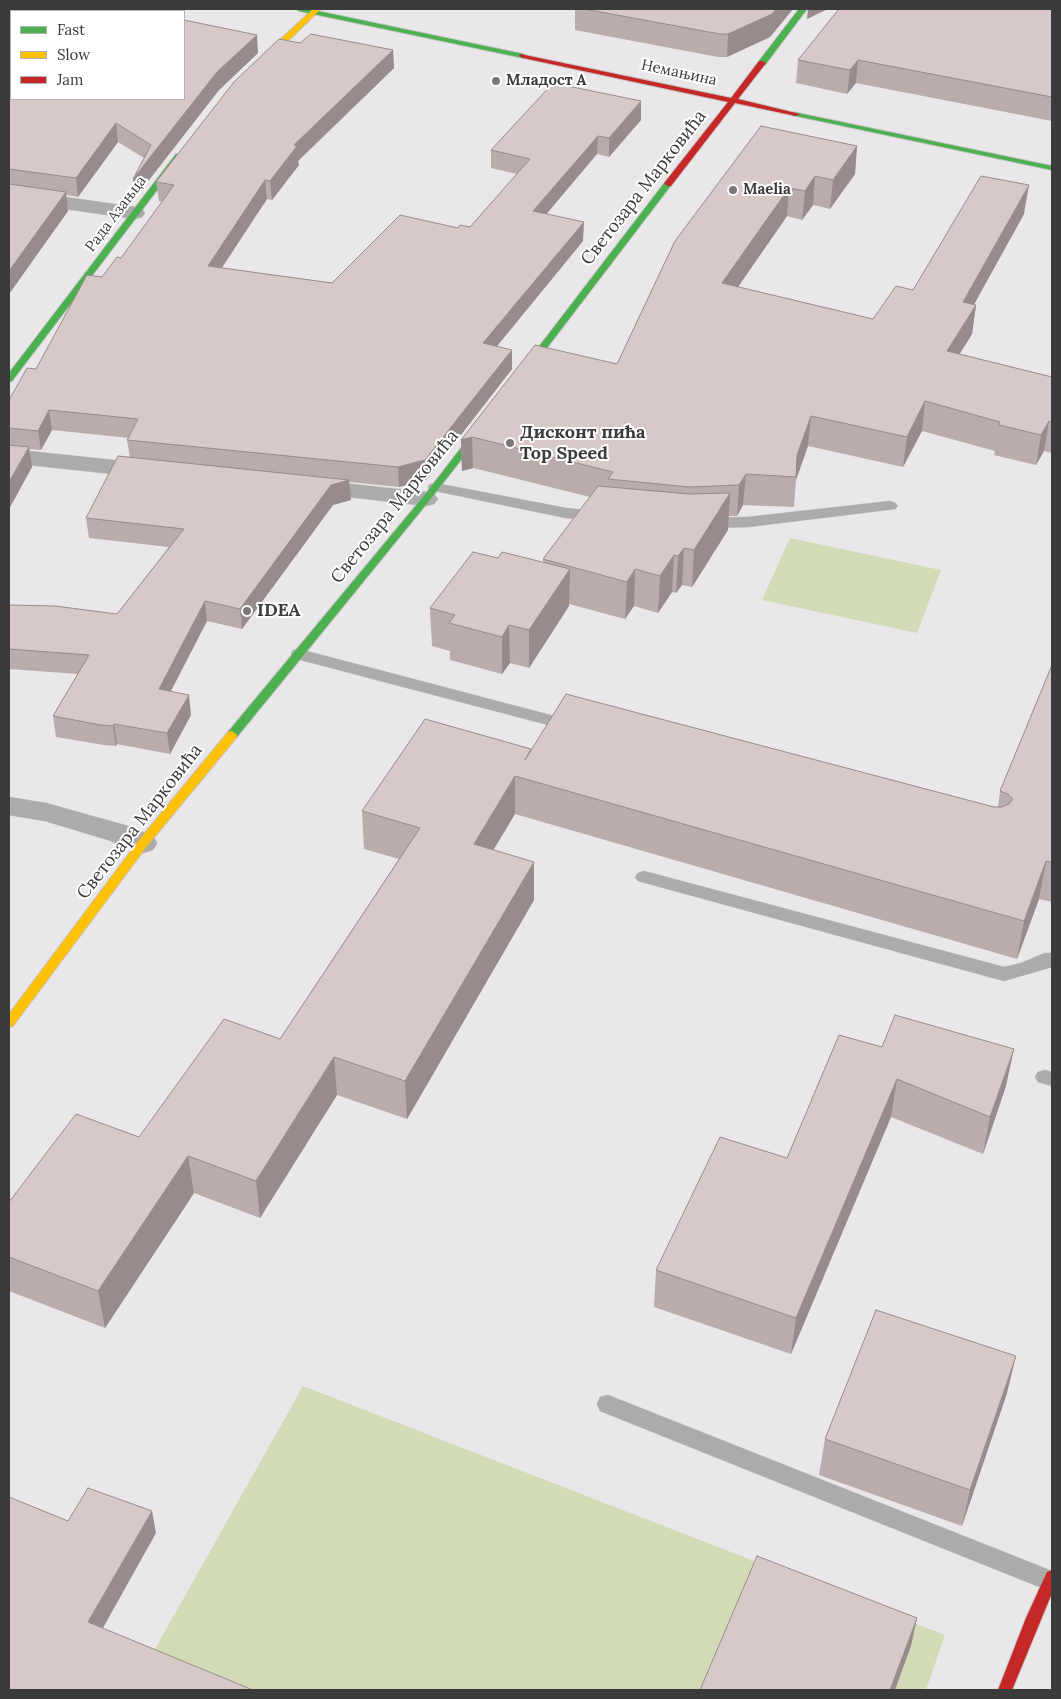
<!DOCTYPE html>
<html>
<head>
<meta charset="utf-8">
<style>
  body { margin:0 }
  #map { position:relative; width:1061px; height:1699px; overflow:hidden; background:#e9e7e9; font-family:Lora,serif }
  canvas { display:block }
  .frame { position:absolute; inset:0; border:10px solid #3c3b3c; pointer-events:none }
  .legend { position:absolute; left:10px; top:10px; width:175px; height:90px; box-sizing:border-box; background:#fff; border:1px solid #b1b1b1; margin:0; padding:6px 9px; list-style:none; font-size:15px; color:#3c3b3c }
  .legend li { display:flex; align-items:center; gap:10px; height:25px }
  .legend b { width:25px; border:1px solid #b1b1b1 }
</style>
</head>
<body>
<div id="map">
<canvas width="1061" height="1699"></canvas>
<div class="frame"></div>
<ul class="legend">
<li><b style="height:6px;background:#4caf50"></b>Fast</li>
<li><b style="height:6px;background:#ffc107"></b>Slow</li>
<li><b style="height:6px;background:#c62828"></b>Jam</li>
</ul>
</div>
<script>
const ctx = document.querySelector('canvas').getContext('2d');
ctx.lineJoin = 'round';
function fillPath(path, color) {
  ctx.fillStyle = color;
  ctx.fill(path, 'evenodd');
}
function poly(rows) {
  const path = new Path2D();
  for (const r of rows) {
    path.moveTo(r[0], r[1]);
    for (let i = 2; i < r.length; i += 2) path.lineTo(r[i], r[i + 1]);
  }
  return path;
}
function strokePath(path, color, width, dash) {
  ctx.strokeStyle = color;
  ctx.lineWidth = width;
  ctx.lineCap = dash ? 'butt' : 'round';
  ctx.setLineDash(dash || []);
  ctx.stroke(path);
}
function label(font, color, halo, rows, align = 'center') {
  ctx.font = font + ' Lora,serif';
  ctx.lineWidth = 4;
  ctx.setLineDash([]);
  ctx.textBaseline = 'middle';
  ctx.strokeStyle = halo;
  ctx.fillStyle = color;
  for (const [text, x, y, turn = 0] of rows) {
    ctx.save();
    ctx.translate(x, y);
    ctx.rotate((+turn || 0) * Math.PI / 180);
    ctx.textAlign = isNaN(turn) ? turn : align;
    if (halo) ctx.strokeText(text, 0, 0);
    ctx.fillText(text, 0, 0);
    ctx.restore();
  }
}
fillPath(poly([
  [790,538,941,570,917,633,762,600],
  [303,1386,945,1635,926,1690,132,1690]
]), '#d1dcb7');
const lane = poly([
  [435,483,566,508,600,512,605,514,608,517,605,520,600,522,566,518,430,490,428,487,430,484,435,483],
  [890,501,895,503,898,506,895,509,748,527,705,528,700,526,697,523,700,520,705,518,748,517,890,501],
  [299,649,577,722,579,726,577,730,571,731,293,658,291,654,293,650,299,649],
  [644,871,1004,967,1021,963,1045,953,1052,953,1052,967,1004,981,638,881,635,877,638,873,644,871],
  [1045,1070,1052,1072,1052,1086,1038,1082,1035,1077,1038,1072,1045,1070],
  [608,1395,1052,1571,1052,1590,1042,1588,600,1411,597,1404,600,1397,608,1395]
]);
const street = poly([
  [9,189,135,207,142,209,145,213,142,217,135,219,9,201,9,189],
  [9,449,151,464,159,466,163,471,159,476,151,478,9,463,9,449],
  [313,480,426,492,434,494,438,499,434,504,426,506,305,492,301,487,305,482,313,480],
  [9,797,46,803,128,826,153,836,157,843,153,850,143,853,108,840,45,821,9,815,9,797]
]);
const fast = poly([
  [296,9,308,9,523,54,527,56,523,58,299,11,296,9],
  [799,9,807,9,765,65,759,65,759,61,799,9],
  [793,112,1052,166,1052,170,796,116,793,116,793,112],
  [176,154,183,156,12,381,9,382,9,373,176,154],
  [665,182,672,184,524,378,518,378,518,374,665,182],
  [484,421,489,424,429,501,236,738,228,738,227,735,228,732,423,497,481,422,484,421]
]);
const slow = poly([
  [313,9,321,9,259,69,253,69,253,65,313,9],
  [232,731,237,735,236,738,147,846,13,1026,9,1027,9,1014,139,840,228,732,232,731]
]);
const jam = poly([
  [520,54,731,98,759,61,762,61,766,63,738,99,800,114,796,116,735,103,671,186,668,186,664,184,665,182,728,102,523,58,519,56,520,54],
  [1052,1570,1052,1593,1012,1690,998,1690,1026,1618,1047,1572,1052,1570]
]);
strokePath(lane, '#c6c5c6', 1);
strokePath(street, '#c6c5c6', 1);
strokePath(fast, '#c6c5c6', 2);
strokePath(slow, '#c6c5c6', 2);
strokePath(jam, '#c6c5c6', 2);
fillPath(lane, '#ababaa');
fillPath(street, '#ababaa');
fillPath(fast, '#4caf50');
fillPath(slow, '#ffc107');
fillPath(jam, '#c62828');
fillPath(poly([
  [9,9,258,53,219,90,135,198,144,158,118,142,78,197,66,195,68,211,9,294],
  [575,9,793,9,770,37,727,57,718,57,575,30],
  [1052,9,1052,121,856,83,847,94,796,83,798,60],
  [300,43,393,50,394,68,298,161,299,165,272,200,267,199,222,268,332,283,458,228,470,227,517,174,491,168,491,150,641,120,609,157,597,154,546,214,583,241,497,346,512,369,426,480,399,487,349,482,351,500,333,505,242,629,207,621,171,691,191,715,170,754,117,744,116,746,104,745,56,737,53,716,78,674,9,669,9,605,117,614,169,547,89,538,86,518,130,458,127,440,129,438,52,430,41,450,29,449,32,467,9,509,9,400,36,369,102,277,121,258,162,202,159,201,156,182],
  [857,146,855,174,830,209,813,205,802,220,787,216,738,287,873,319,913,290,1024,214,974,304,976,305,972,334,959,354,1052,377,1052,453,1044,451,1036,465,994,455,995,451,922,431,903,467,808,446,796,480,794,507,743,505,737,516,729,516,728,530,692,587,682,585,676,593,672,592,658,613,634,606,625,619,569,604,569,606,529,668,510,663,502,674,450,660,450,651,432,646,430,608,498,558,543,562,543,559,590,497,473,468,462,471,461,440,617,364,675,241],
  [1052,665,1052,902,1039,899,1017,959,515,814,493,850,534,900,407,1119,337,1095,260,1218,194,1193,105,1328,9,1291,9,1202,139,1137,280,1039,399,859,364,849,362,811,531,749,998,807,1000,791],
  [839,1035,1006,1086,983,1154,891,1117,791,1354,654,1307,656,1270,787,1158],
  [1007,1393,962,1526,819,1475,825,1439]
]), '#baacab');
fillPath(poly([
  [776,9,793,9,770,37,727,57,728,34],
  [808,9,828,9,807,19],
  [257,35,258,53,219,90,135,198,133,179,217,72],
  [393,50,394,68,298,161,299,165,272,200,270,181,294,145],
  [858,60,856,83,847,94,850,70],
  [641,101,641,120,609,157,609,138],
  [116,123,118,142,78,197,76,178],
  [598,136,597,154,533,230,533,211],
  [857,146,855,174,830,209,833,180],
  [815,176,813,205,802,220,805,191],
  [265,180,267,199,210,285,208,266],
  [1029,185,1024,214,961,328,976,305,972,334,943,381,947,351,963,302],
  [789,188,787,216,720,313,722,283],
  [66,192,68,211,9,294,9,271],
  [584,222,583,241,484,362,483,343],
  [512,350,512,369,426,480,399,487,398,467],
  [925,401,922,431,903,467,907,437],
  [49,410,52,430,41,450,38,431],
  [811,416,808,446,796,480,797,455],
  [1049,421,1044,451,1036,465,1041,435],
  [472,437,473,468,462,471,461,440],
  [29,447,32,467,9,509,9,482],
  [746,474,743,505,737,516,739,485],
  [349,480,351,500,333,505,242,629,240,609,331,485],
  [730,493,728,530,692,587,694,550],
  [684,548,682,585,676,593,678,556],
  [674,555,672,592,658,613,660,576],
  [570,569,569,606,529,668,529,630],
  [635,569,634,606,625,619,627,582],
  [205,601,207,621,161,710,159,689],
  [509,625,510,663,502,674,502,637],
  [189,695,191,715,170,754,167,733],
  [114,724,117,744,116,746,113,726],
  [515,776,515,814,474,882,474,844],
  [1046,861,1039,899,1017,959,1024,921],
  [534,862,534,900,407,1119,405,1081],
  [1014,1049,1006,1086,983,1154,990,1117],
  [334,1057,337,1095,260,1218,256,1181],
  [897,1079,891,1117,791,1354,796,1318],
  [188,1156,194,1193,105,1328,98,1291],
  [1016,1356,1007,1393,962,1526,970,1490],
  [152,1511,156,1533,94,1644,88,1622],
  [917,1618,911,1646,895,1690,890,1690]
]), '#978c8b');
const building = poly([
  [9,9,130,9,142,11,11,11,11,99,184,99,184,20,257,35,217,72,133,179,151,145,116,123,76,178,9,169,9,9],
  [584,9,776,9,772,14,728,34,720,34,584,9],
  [839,9,1052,9,1052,97,858,60,850,70,798,60,839,9],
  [311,34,393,50,294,145,297,146,270,181,265,180,208,266,332,283,400,215,458,228,460,225,470,227,530,159,491,150,553,83,641,101,609,138,598,136,533,211,584,222,483,343,512,350,425,460,398,467,127,440,138,419,49,410,38,431,9,428,9,400,27,368,36,369,87,275,102,277,117,257,121,258,174,185,156,182,234,82,279,39,300,43,311,34],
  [761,126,857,146,833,180,815,176,805,191,789,188,722,283,873,319,896,286,913,290,981,176,1029,185,963,302,976,305,947,351,1052,377,1052,422,1049,421,1041,435,999,425,1000,422,925,401,907,437,811,416,797,455,796,477,746,474,739,485,689,487,608,479,613,472,472,437,461,440,535,345,617,364,675,241,761,126],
  [9,184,66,192,9,271,9,184],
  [9,445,29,447,9,482,9,445],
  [118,456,349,480,331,485,240,609,205,601,159,689,189,695,167,733,114,724,113,726,101,725,53,716,89,655,9,649,9,605,55,606,117,614,184,529,86,518,118,456],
  [598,486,689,494,730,493,694,550,684,548,678,556,674,555,660,576,635,569,627,582,543,559,598,486],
  [473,552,498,558,502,552,570,569,529,630,509,625,502,637,449,623,455,615,430,608,473,552],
  [1052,665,1052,862,1046,861,1024,921,515,776,474,844,534,862,405,1081,334,1057,256,1181,188,1156,98,1291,9,1257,9,1202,76,1114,139,1137,224,1019,280,1039,420,828,362,811,425,719,531,749,525,760,566,694,994,807,1002,807,1009,804,1013,799,1008,794,1000,791,1052,665],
  [895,1015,1014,1049,990,1117,897,1079,796,1318,656,1270,720,1137,787,1158,839,1035,882,1047,895,1015],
  [876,1310,1016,1356,970,1490,825,1439,876,1310],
  [88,1488,152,1511,88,1622,253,1690,9,1690,9,1497,68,1521,88,1488],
  [757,1556,917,1618,890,1690,700,1690,757,1556]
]);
fillPath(building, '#d8c8c7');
strokePath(building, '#978c8b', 1);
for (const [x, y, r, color] of [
  [496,81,5,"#797779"],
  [733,190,5,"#797779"],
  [510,443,5,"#797779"],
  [247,611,5,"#797779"]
]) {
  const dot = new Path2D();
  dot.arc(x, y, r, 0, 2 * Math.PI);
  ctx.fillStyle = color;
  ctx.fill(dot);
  strokePath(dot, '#fff', 2);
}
label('15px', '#3c3b3c', '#fff', [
  ["Немањина",679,73,12],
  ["Рада Азањца",116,214,-53]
]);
label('bold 15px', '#3c3b3c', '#fff', [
  ["Младост А",506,81],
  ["Maelia",743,190]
], 'left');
label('18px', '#3c3b3c', '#fff', [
  ["Светозара Марковића",644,188,-52],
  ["Светозара Марковића",395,507,-51],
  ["Светозара Марковића",140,822,-52]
]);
label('bold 18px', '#3c3b3c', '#fff', [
  ["Дисконт пића",520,433],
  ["Top Speed",520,454],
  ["IDEA",257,611]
], 'left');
</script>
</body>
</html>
